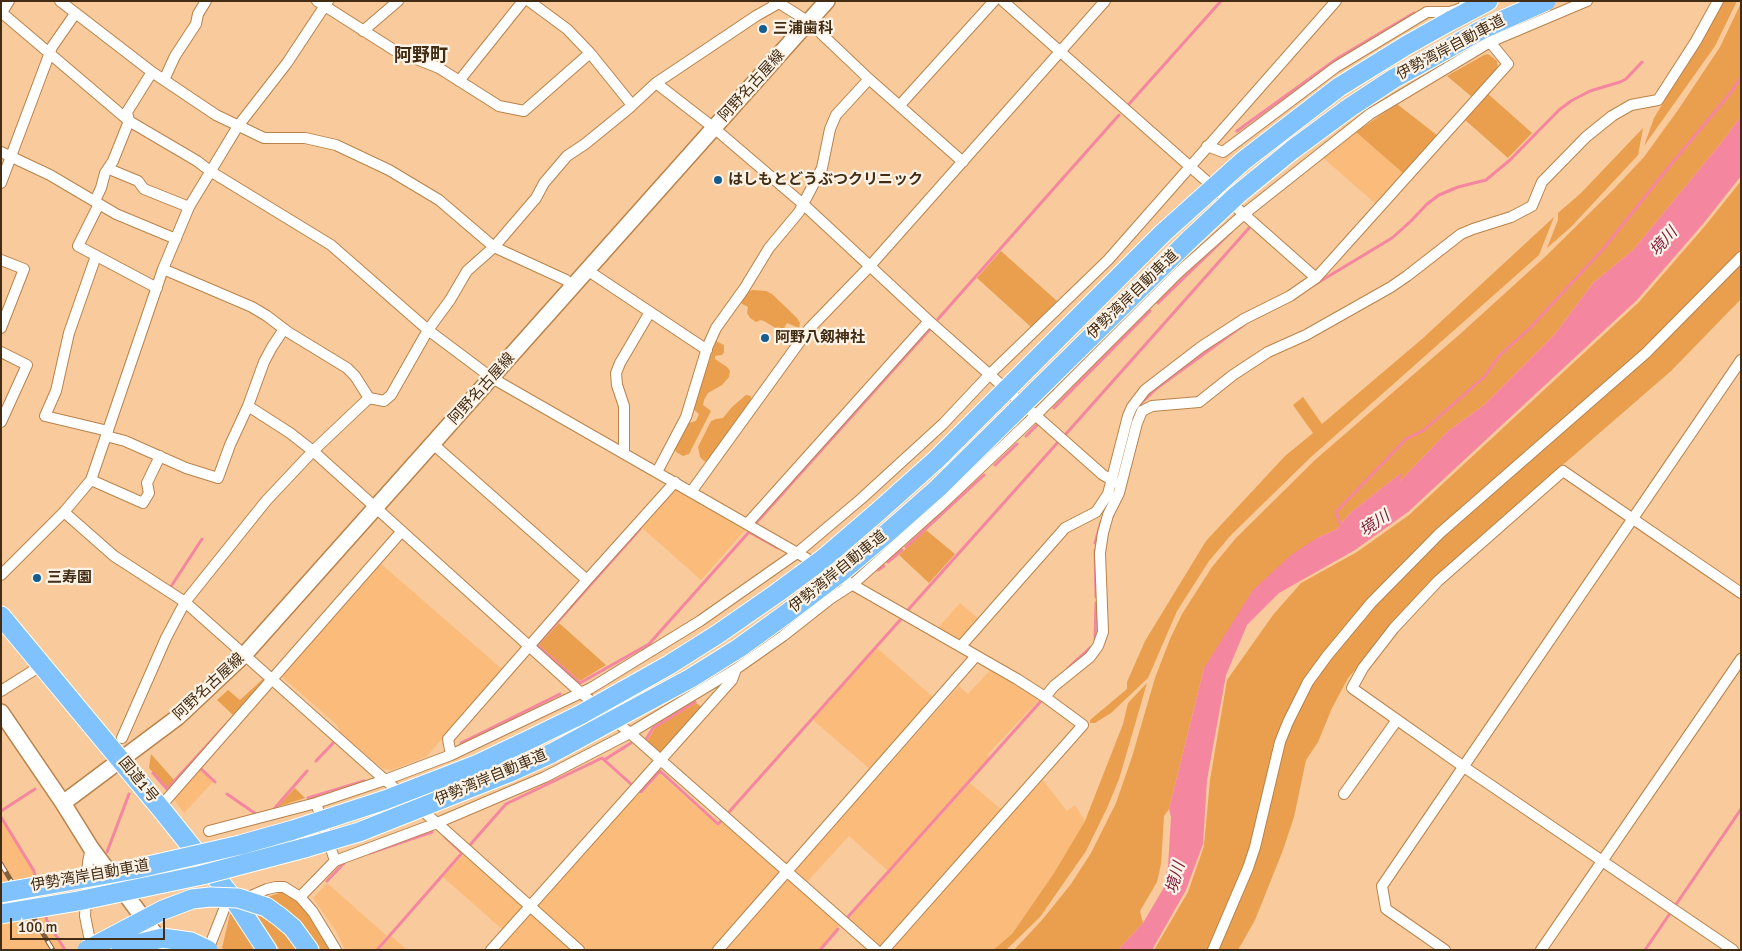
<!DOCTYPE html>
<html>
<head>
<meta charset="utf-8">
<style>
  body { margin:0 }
  #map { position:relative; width:1742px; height:951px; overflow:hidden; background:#f8ca9c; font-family:Signika,sans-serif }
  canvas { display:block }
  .frame { position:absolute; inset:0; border:2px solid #422c14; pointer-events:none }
  .scale { position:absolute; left:10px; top:918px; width:155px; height:22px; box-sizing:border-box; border:2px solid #422c14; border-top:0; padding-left:6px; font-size:15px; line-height:18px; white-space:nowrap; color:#422c14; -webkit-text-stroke:4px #fef3e7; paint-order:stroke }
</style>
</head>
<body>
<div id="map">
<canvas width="1742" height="951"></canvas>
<div class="frame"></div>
<div class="scale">100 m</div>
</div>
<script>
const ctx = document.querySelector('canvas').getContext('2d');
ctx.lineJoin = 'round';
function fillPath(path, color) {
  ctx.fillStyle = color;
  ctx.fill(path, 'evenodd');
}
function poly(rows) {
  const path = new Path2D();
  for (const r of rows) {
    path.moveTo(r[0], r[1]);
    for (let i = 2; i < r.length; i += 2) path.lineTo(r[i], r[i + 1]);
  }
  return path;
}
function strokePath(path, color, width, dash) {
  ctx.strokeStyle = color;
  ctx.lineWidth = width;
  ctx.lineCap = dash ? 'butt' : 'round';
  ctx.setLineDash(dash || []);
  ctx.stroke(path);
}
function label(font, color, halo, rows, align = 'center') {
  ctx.font = font + ' Signika,"Noto Sans JP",sans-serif';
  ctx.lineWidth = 4.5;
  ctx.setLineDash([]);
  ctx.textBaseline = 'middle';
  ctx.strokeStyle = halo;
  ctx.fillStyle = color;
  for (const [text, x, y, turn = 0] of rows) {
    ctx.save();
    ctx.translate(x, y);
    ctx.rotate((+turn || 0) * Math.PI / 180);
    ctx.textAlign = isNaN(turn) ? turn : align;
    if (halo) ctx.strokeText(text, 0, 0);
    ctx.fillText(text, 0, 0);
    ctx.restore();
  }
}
fillPath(poly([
  [1356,132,1404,174,1376,204,1322,157],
  [674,490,680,490,747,528,701,580,641,527],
  [380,563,503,670,426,757,391,770,383,769,341,733,336,724,281,676],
  [960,603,979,619,961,640,956,640,937,629],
  [877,648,934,698,871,770,813,720],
  [992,668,1041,698,987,755,989,757,888,871,849,836,806,883,794,871,959,686,968,694],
  [199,768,213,782,184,813,172,797],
  [660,774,718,826,722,822,777,870,777,875,711,950,585,950,539,909,539,904,638,792,641,795],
  [1042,779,1067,811,1075,805,1085,821,1054,873,1012,934,993,950,892,950],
  [970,783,1002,810,882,947,877,947,847,920],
  [1,819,33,871,45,921,64,950,1,950],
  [464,854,521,904,521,909,503,930,443,877],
  [785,880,789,880,840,925,819,950,723,950],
  [327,883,387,936,375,950,345,950,336,931,313,898],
  [528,914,532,914,574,950,496,950],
  [391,936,407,950,379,950]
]), '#fbbc7b');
fillPath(poly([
  [1724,1,1737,1,1715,46,1644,146,1654,118],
  [1741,3,1741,116,1725,138,1633,250,1593,283,1554,335,1484,405,1448,431,1399,482,1400,474,1350,513,1337,529,1317,538,1204,668,1169,809,1164,816,1161,864,1157,882,1140,911,1143,923,1118,950,1014,950,1042,920,1071,884,1091,853,1116,803,1132,757,1155,678,1170,639,1182,614,1212,567,1236,538,1315,460,1459,335,1546,256,1614,189,1644,157,1678,110,1720,47],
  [1488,54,1497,61,1498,68,1472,97,1447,76,1484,55],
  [1487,93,1532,133,1508,158,1464,119],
  [1397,104,1438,136,1404,174,1356,132],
  [1643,128,1638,155,1571,227,1547,248,1558,220,1558,213,1581,193],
  [1741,181,1741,299,1671,371,1483,534,1437,578,1348,678,1332,708,1318,742,1306,760,1294,817,1283,850,1255,920,1238,950,1154,950,1188,892,1204,846,1210,780,1227,680,1273,615,1301,583,1357,552,1409,515,1639,302,1705,226],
  [1554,217,1539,255,1311,457,1231,535,1209,561,1177,611,1148,678,1111,713,1095,723,1090,723,1090,720,1127,689,1127,682,1145,641,1206,541,1285,456,1313,433,1293,405,1303,397,1322,424,1422,339],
  [1001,251,1057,301,1031,327,977,278],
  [753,290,766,291,772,294,797,318,800,323,799,328,787,323,783,330,779,330,764,321,760,320,756,322,750,318,747,313,748,307,742,304,741,302,749,291],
  [716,341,724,345,724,352,722,355,715,356,715,359,727,367,730,371,729,377,722,385,708,393,704,400,703,405,711,411,689,454,683,456,676,452,675,449,689,423,696,421,699,414,693,409],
  [746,395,751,396,751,400,707,462,704,461,700,457,698,447,711,421,716,419,723,418,732,407],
  [926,530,955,554,929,583,899,555],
  [559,623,606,665,580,681,539,645],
  [263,679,264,680,233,715,217,700,228,690,240,700],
  [1147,683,1119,779,1107,808,1086,851,1040,917,1006,950,993,950,1012,934,1054,873,1085,821,1123,724,1128,703],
  [696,703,703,708,663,753,658,754,646,743,655,728],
  [151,754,174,780,167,788,149,768],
  [295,788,305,798,277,807],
  [279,893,286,893,295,898,311,916,330,950,315,950,265,898],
  [258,912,274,921,300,950,280,950,256,914],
  [230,914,232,914,256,950,225,950,222,948]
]), '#e99f4d');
fillPath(poly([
  [1741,116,1741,176,1703,224,1637,300,1408,512,1355,550,1279,593,1247,625,1226,675,1207,780,1203,844,1186,890,1152,950,1118,950,1143,923,1163,889,1168,867,1171,817,1169,809,1204,668,1253,590,1291,555,1317,538,1337,529,1350,513,1401,473,1400,481,1448,431,1484,405,1554,335,1593,283,1633,250,1725,138]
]), '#f586a0');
strokePath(poly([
  [1129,104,1221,1],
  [1237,131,1338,58,1414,13],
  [1314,285,1392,238,1411,221,1427,204,1439,195,1458,187,1486,180,1510,160,1559,110,1571,101,1590,91,1620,82,1626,79,1642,62],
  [1158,303,1231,232],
  [938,319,1119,115],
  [1054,408,1150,311],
  [1130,424,1139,405,1157,388,1245,324],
  [1065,435,1249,228],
  [1026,436,1037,425],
  [995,465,1017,444],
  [757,522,930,329],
  [1341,527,1336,512,1406,439,1424,430,1485,376,1499,356,1529,329,1604,248,1668,168,1732,91,1741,77],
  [640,529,537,645,580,683,649,644,749,532,778,548],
  [1095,543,1101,522],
  [906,547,984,475],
  [1095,550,1096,597],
  [888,562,902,550],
  [878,570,884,566],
  [170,588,202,539],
  [908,610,1059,441],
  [1095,640,1096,603],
  [1068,668,1091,647],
  [645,741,653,728,695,702],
  [461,743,560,694],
  [604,760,631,743],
  [316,761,335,741],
  [200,768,215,782],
  [153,773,167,789,233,717],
  [639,791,641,792,660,771,718,824,722,820],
  [227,794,256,814],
  [308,798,364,781],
  [274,809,307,771],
  [1,811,35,789],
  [729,812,901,619],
  [1,817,34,871,36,880],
  [469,846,506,804,602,758,631,784],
  [107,852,129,794],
  [370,853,432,832],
  [327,881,345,862],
  [45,912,47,921,65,950],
  [847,918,1041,701],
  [377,950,462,853,445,837],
  [820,950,838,929],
  [1645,950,1741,809]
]), '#f586a0', 3);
const street = poly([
  [60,1,152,72,216,115,264,138,305,138,336,145,389,170,439,200,494,247,566,280,572,287],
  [317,1,394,50,439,68,499,106,524,111,590,53],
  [529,1,567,29,590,53,632,105],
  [1003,1,1316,278],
  [774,2,779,3,809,22,869,79,963,162],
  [1,12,129,121,197,161,210,171,331,245,428,330,492,378,1017,679,1045,697,1083,725,884,950],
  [1,14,9,1],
  [363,31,398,1],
  [164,80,175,56,196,24,198,14,206,1],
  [459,81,523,1],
  [656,83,714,128,803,204,929,321,1103,475,1121,485,1137,423,1142,411,1152,406,1199,402,1233,375,1268,352,1306,335,1391,287,1407,276,1461,234,1473,229,1511,217,1532,206,1542,182,1586,137,1612,116,1631,105,1658,100,1696,41,1718,1],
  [900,105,994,1],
  [1207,146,1223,152,1336,67,1427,12,1450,12,1462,8,1466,1],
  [1,152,50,175,116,214,176,239],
  [109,169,138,181,144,189,189,207],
  [1,183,52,47,75,14],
  [95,201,101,188,105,173,113,161,129,121,127,112,152,72],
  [99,204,78,246,157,288],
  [96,256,69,333,56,391,45,416,108,431],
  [1,260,24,269,1,328],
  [163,269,252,307,267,316,288,332,347,368,355,376,369,398,384,401,391,395,428,330,450,300,467,271,494,247,536,198,544,183,567,156,585,144,628,109,656,83,756,16,779,3],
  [587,270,707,350],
  [1,352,27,365,1,422],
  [248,406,264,362,272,347,284,329],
  [106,436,125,441,186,468,218,478,230,445,248,406,290,433,313,451,581,693,630,733,876,950],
  [433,444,587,580],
  [624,453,624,406,617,385,616,373,620,363,650,312],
  [657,472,686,417,707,348,716,328,744,289,769,248,799,212,822,168,830,129,836,115,869,79],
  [91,480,143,503,149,493,147,483,160,456],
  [691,492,809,329,870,266,1105,1],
  [64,512,114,556,185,602,385,780,437,823,579,950],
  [747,524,929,321],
  [1,575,64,512,91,480,163,269,189,207,238,126,287,63,328,1],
  [961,646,1065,528,1096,512,1108,494,1128,416,1132,407,1145,390,1201,347,1244,319,1290,296,1316,278,1508,64,1490,42],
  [1,691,42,665],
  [1045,697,1054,686,1090,657,1098,646,1103,632,1100,553,1103,533,1108,515,1119,493,1121,485],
  [122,738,166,638,185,602,266,501,313,451,369,398],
  [451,755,448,739,587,580,675,482],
  [1344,794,1397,720],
  [316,803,335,861],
  [160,807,402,531],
  [209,831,316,803,385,780,451,755,591,688,700,621,797,553,861,499,943,424,990,374,1108,260,1336,1],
  [91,848,88,862,85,916,89,936,97,948],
  [300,897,335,861,437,823,545,777,630,733,736,669,783,636,830,599,853,584,939,507,1036,415,1179,272,1244,214,1370,114,1490,42,1587,1],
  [208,950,225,907,267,889,276,887,284,887,300,897,313,912,336,950],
  [491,950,732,680,736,669],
  [718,950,976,656],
  [1213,950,1248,868,1255,847,1280,742,1288,722,1308,682,1327,656,1371,603,1440,533,1646,353,1741,257],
  [1445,950,1386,909,1382,886,1741,360],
  [1541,950,1741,659],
  [1733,950,1464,767,1352,688,1363,668,1394,628,1438,581,1563,471,1741,593]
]);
const secondary = poly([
  [1,712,63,803,178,717,245,654,827,1],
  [63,803,91,848,167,950]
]);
const highway = poly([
  [1450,21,1488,1],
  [1,616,162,810,235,901,267,950],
  [266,907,280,917,293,928,309,950]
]);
strokePath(street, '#b9834a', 12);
strokePath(secondary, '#b9834a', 18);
strokePath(highway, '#fff', 21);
strokePath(street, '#fff', 10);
strokePath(secondary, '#fff', 15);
strokePath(highway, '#80c2fd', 19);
const rail = poly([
  [1,864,53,950]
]);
strokePath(rail, '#7e6041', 5);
strokePath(rail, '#fef3e7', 3, [9]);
const highwayBridge = poly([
  [1,893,135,869,240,845,293,830,385,800,478,764,535,737,580,715,669,665,718,634,777,593,823,559,880,510,937,459,1163,233,1243,161,1339,87,1407,45,1450,21],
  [1,914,78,901,202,875,308,847,359,832,508,773,552,753,691,678,739,648,786,614,840,573,886,534,938,488,1187,242,1237,195,1292,150,1349,108,1393,79,1483,29,1546,1],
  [87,950,163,910,192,899,210,897,238,898,266,907],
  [121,950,129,946,162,938,191,942,208,950]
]);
strokePath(highwayBridge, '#fff', 21, []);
strokePath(highwayBridge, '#80c2fd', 19);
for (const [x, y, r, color] of [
  [763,29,5,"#155c90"],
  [718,180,5,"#155c90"],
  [765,338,5,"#155c90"],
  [37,578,5,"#155c90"]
]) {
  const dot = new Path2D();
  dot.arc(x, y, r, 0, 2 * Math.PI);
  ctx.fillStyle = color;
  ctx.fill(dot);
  strokePath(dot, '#fef3e7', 2);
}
label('bold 15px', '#422c14', '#fef3e7', [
  ["三浦歯科",773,29],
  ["はしもとどうぶつクリニック",728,180],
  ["阿野八剱神社",775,338],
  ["三寿園",47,578]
], 'left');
label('15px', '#422c14', '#fef3e7', [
  ["伊勢湾岸自動車道",1451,48,-28],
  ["阿野名古屋線",752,86,-48],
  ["伊勢湾岸自動車道",1133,295,-44],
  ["阿野名古屋線",482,389,-48],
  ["伊勢湾岸自動車道",838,572,-39],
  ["阿野名古屋線",209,687,-43],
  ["伊勢湾岸自動車道",491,778,-23],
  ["国道1号",138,780,51],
  ["伊勢湾岸自動車道",90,876,-10]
]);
label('italic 16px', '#7e1c3c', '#fef3e7', [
  ["境川",1664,242,-48],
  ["境川",1375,524,-34],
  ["境川",1176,878,-74]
]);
label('bold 18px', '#422c14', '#fef3e7', [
  ["阿野町",421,56]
]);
</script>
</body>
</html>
